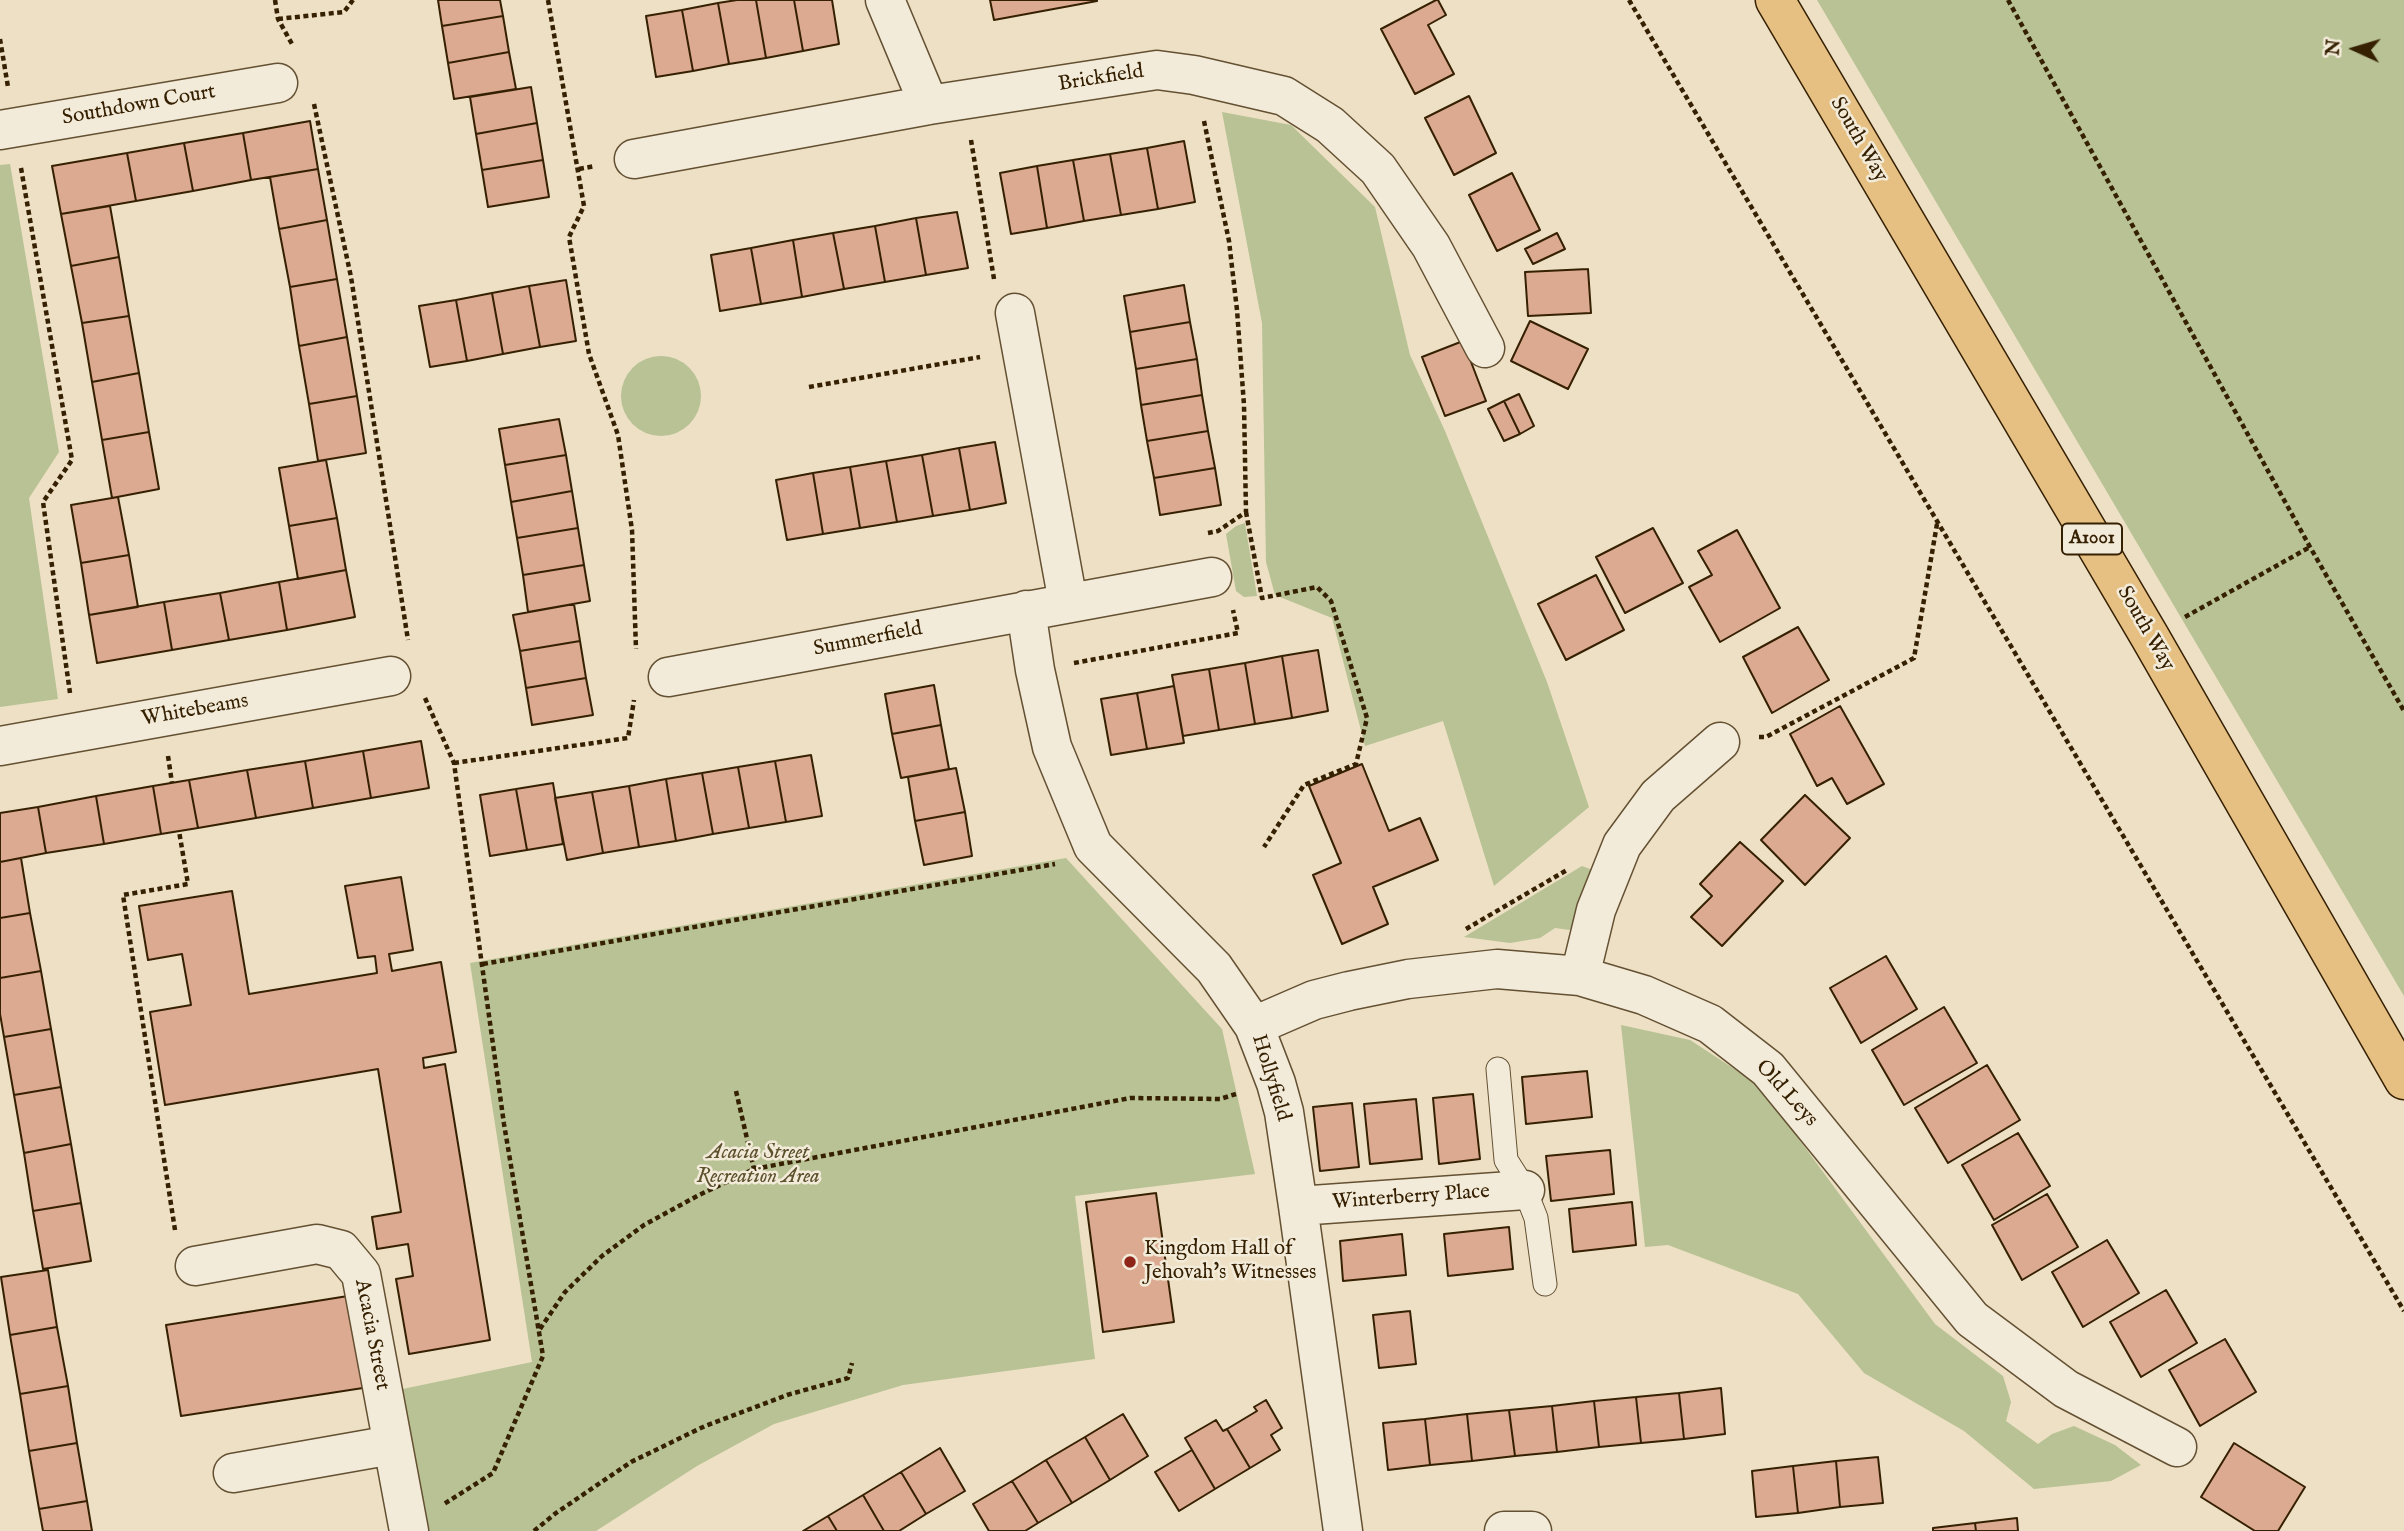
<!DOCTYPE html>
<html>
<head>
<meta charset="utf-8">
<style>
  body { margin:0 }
  #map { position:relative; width:2404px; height:1531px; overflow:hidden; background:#ede0c4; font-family:"IM FELL English",serif }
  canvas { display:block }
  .north { position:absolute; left:2320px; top:14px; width:70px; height:70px; -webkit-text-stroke:5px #f3ebd9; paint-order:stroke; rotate:274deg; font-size:19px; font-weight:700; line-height:28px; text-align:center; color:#362002 }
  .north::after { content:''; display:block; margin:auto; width:24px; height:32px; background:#362002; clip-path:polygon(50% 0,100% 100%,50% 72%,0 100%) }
</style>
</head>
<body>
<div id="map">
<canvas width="2404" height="1531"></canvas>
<div class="north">N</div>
</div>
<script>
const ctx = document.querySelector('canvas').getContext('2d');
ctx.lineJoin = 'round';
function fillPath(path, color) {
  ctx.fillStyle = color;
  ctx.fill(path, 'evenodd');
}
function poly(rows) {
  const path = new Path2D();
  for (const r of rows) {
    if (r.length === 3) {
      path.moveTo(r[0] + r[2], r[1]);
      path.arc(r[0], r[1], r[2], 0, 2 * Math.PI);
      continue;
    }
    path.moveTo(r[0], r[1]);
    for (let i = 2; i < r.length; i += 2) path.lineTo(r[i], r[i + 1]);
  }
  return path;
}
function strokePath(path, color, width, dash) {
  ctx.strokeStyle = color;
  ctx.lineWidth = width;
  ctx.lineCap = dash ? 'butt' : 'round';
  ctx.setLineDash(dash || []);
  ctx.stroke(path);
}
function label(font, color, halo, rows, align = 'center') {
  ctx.font = font + ' "IM FELL English",serif';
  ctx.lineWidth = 5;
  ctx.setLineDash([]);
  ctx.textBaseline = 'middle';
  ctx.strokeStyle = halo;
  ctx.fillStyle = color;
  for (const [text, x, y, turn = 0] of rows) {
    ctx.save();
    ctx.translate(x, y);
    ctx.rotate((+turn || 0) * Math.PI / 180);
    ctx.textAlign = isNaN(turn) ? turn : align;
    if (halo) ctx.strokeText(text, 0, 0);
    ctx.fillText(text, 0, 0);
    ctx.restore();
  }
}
fillPath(poly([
  [1817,0,2404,0,2404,996],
  [1222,112,1291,125,1375,207,1410,355,1445,431,1547,682,1589,807,1494,886,1443,721,1365,746,1332,618,1275,595,1266,562,1262,323],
  [10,164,59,452,29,498,58,699,0,707,0,165],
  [661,396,40],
  [1245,523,1257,596,1244,597,1236,591,1226,534,1236,526],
  [1066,858,1222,1029,1255,1174,1075,1196,1095,1359,903,1385,774,1424,697,1466,596,1531,423,1531,398,1390,532,1362,470,963],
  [1582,866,1595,871,1570,930,1555,928,1540,938,1510,943,1464,937],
  [1621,1025,1690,1040,1759,1085,1935,1324,2003,1376,2011,1402,2006,1421,2038,1444,2052,1434,2074,1426,2115,1445,2141,1465,2111,1481,2034,1489,1964,1431,1864,1373,1798,1294,1668,1245,1645,1247]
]), '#b8c294');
const building = poly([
  [438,0,500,0,503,16,442,26,438,0],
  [737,0,756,0,766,58,729,64,718,3,737,0],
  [756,0,794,0,803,51,766,58,756,0],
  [794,0,832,0,839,44,803,51,794,0],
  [990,0,1097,0,1097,1,994,20,990,0],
  [1436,0,1438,0,1446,15,1428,25,1454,74,1415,94,1381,29,1436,0],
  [718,3,729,64,693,71,682,10,718,3],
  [682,10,693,71,656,77,646,16,682,10],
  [503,16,509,52,448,63,442,26,503,16],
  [509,52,516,89,454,99,448,63,509,52],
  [531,87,537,123,476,134,470,97,531,87],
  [1469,96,1496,153,1454,175,1425,118,1469,96],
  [310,121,318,169,251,180,243,133,310,121],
  [537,123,543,160,482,170,476,134,537,123],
  [243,133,251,180,193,191,184,143,243,133],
  [1184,141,1195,202,1158,209,1147,148,1184,141],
  [184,143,193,191,136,201,127,153,184,143],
  [1147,148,1158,209,1121,215,1110,154,1147,148],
  [127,153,136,201,61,214,52,166,127,153],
  [1110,154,1121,215,1084,221,1073,160,1110,154],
  [543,160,549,197,488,207,482,170,543,160],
  [1073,160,1084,221,1047,228,1037,166,1073,160],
  [1037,166,1047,228,1011,234,1000,173,1037,166],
  [318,169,327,220,279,229,270,177,318,169],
  [1512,173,1540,230,1497,251,1469,195,1512,173],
  [110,206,119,257,71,266,61,214,110,206],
  [957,212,968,268,926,275,916,218,957,212],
  [916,218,926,275,885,282,875,226,916,218],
  [327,220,337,279,290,287,279,229,327,220],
  [875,226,885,282,844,289,833,233,875,226],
  [833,233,844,289,802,297,793,240,833,233],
  [1557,233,1565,249,1533,264,1525,249,1557,233],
  [793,240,802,297,761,304,751,248,793,240],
  [751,248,761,304,720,311,711,255,751,248],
  [119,257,129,316,82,323,71,266,119,257],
  [1588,269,1591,313,1528,316,1525,272,1588,269],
  [337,279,347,337,299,346,290,287,337,279],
  [566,280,576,341,540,347,529,286,566,280],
  [1184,285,1190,322,1130,332,1124,296,1184,285],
  [529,286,540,347,503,354,492,293,529,286],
  [492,293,503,354,467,361,456,300,492,293],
  [456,300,467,361,430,367,419,306,456,300],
  [129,316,139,373,92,382,82,323,129,316],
  [1530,321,1588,349,1568,389,1511,361,1530,321],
  [1190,322,1197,359,1136,369,1130,332,1190,322],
  [347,337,357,396,309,404,299,346,347,337],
  [1463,341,1486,401,1445,416,1422,357,1463,341],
  [1197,359,1202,395,1141,405,1136,369,1197,359],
  [139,373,149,432,102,440,92,382,139,373],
  [1519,394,1534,426,1520,434,1504,401,1519,394],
  [1202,395,1208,431,1147,441,1141,405,1202,395],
  [357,396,366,453,318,461,309,404,357,396],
  [1504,401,1520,434,1504,441,1488,409,1504,401],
  [559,419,566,455,505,465,499,429,559,419],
  [1208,431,1215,468,1154,478,1147,441,1208,431],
  [149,432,159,489,112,498,102,440,149,432],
  [995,442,1006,503,970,510,959,448,995,442],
  [959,448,970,510,933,516,922,455,959,448],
  [566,455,572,491,511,502,505,465,566,455],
  [922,455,933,516,897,522,886,461,922,455],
  [326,460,337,518,289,526,279,468,326,460],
  [886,461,897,522,860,528,850,467,886,461],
  [850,467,860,528,823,534,813,473,850,467],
  [1215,468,1221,505,1160,515,1154,478,1215,468],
  [813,473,823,534,787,540,776,480,813,473],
  [572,491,578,528,517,538,511,502,572,491],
  [118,497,129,555,81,563,71,505,118,497],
  [337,518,346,570,298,579,289,526,337,518],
  [578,528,584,565,523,575,517,538,578,528],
  [1653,528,1683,583,1625,613,1596,557,1653,528],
  [1737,530,1780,608,1720,642,1689,587,1712,575,1698,551,1737,530],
  [129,555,138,607,89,615,81,563,129,555],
  [584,565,590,601,528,612,523,575,584,565],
  [346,570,355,617,287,630,279,582,346,570],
  [1596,575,1624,630,1566,660,1538,604,1596,575],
  [279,582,287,630,229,640,220,593,279,582],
  [220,593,229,640,172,650,164,602,220,593],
  [164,602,172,650,97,663,89,615,164,602],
  [574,604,580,641,520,651,513,615,574,604],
  [1798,627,1829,680,1772,713,1743,657,1798,627],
  [580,641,586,678,526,688,520,651,580,641],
  [1318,650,1328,711,1292,718,1282,656,1318,650],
  [1282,656,1292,718,1255,724,1245,663,1282,656],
  [1245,663,1255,724,1219,730,1209,669,1245,663],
  [1209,669,1219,730,1183,736,1172,675,1209,669],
  [586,678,593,715,532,725,526,688,586,678],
  [934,685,941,725,892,734,885,694,934,685],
  [1174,686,1184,743,1147,749,1137,693,1174,686],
  [1137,693,1147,749,1111,755,1101,699,1137,693],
  [1840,706,1884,784,1847,804,1832,778,1817,786,1790,734,1840,706],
  [941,725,949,769,901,778,892,734,941,725],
  [421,741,429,788,371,798,363,751,421,741],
  [363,751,371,798,313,808,305,761,363,751],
  [811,755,822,816,786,822,775,761,811,755],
  [305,761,313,808,256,818,247,770,305,761],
  [775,761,786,822,749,828,738,767,775,761],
  [1362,764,1389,831,1420,818,1438,860,1373,887,1388,924,1342,944,1313,875,1341,863,1309,786,1362,764],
  [738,767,749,828,713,834,702,773,738,767],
  [956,768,965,812,915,821,908,777,956,768],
  [247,770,256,818,198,828,189,780,247,770],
  [702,773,713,834,676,841,666,779,702,773],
  [666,779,676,841,639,847,629,786,666,779],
  [189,780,198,828,161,834,153,786,189,780],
  [553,783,563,844,527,850,516,789,553,783],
  [153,786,161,834,104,844,96,796,153,786],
  [629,786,639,847,603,853,592,792,629,786],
  [516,789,527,850,490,856,480,795,516,789],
  [592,792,603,853,567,860,555,798,592,792],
  [1805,795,1850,838,1805,885,1761,840,1805,795],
  [96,796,104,844,46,853,38,807,96,796],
  [38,807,46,853,0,862,0,813,38,807],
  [965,812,972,856,924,865,915,821,965,812],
  [1740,842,1783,881,1722,946,1691,917,1712,896,1700,884,1740,842],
  [21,858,30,913,0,918,0,862,21,858],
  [401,877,413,950,389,954,392,971,441,962,456,1052,423,1058,424,1068,445,1064,490,1340,409,1354,396,1279,413,1276,408,1244,377,1249,372,1217,401,1212,378,1069,165,1105,150,1012,191,1005,182,954,148,960,139,906,232,891,249,994,377,973,375,956,358,958,345,886,401,877],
  [30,913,41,971,0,978,0,918,30,913],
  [1886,956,1917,1009,1861,1043,1830,988,1886,956],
  [41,971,51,1029,4,1037,0,1014,0,978,41,971],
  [1944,1007,1977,1063,1904,1105,1872,1050,1944,1007],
  [51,1029,61,1087,14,1095,4,1037,51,1029],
  [1987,1065,2020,1120,1948,1163,1915,1108,1987,1065],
  [1587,1071,1592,1117,1526,1124,1522,1077,1587,1071],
  [61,1087,71,1144,24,1153,14,1095,61,1087],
  [1473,1094,1480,1159,1439,1164,1433,1098,1473,1094],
  [1416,1099,1422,1159,1370,1164,1364,1104,1416,1099],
  [1352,1103,1359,1167,1320,1171,1313,1107,1352,1103],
  [2018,1133,2050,1186,1994,1220,1962,1165,2018,1133],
  [71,1144,81,1203,33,1211,24,1153,71,1144],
  [1610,1150,1614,1194,1551,1201,1546,1156,1610,1150],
  [1156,1193,1174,1322,1103,1332,1086,1202,1156,1193],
  [2047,1194,2078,1247,2022,1280,1992,1225,2047,1194],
  [1632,1202,1636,1245,1573,1252,1569,1209,1632,1202],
  [81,1203,91,1261,43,1269,33,1211,81,1203],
  [1509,1227,1513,1269,1448,1276,1444,1234,1509,1227],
  [1402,1234,1406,1275,1343,1281,1340,1241,1402,1234],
  [2107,1240,2139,1293,2083,1327,2052,1272,2107,1240],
  [48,1270,57,1327,10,1335,1,1277,48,1270],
  [2166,1290,2197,1343,2141,1377,2110,1322,2166,1290],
  [348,1296,363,1388,181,1416,166,1325,348,1296],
  [1410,1311,1416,1364,1379,1368,1373,1315,1410,1311],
  [57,1327,68,1386,20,1394,10,1335,57,1327],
  [2225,1339,2256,1392,2200,1426,2169,1370,2225,1339],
  [68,1386,77,1443,29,1451,20,1394,68,1386],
  [1721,1388,1725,1434,1684,1439,1679,1393,1721,1388],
  [1679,1393,1684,1439,1641,1443,1636,1397,1679,1393],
  [1636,1397,1641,1443,1599,1447,1594,1401,1636,1397],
  [1266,1400,1282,1428,1271,1435,1280,1450,1250,1468,1227,1429,1257,1411,1254,1407,1266,1400],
  [1594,1401,1599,1447,1557,1452,1552,1406,1594,1401],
  [1552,1406,1557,1452,1515,1456,1509,1410,1552,1406],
  [1509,1410,1515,1456,1472,1461,1467,1414,1509,1410],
  [1123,1414,1148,1456,1110,1480,1085,1437,1123,1414],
  [1467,1414,1472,1461,1430,1465,1425,1419,1467,1414],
  [1425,1419,1430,1465,1388,1470,1383,1423,1425,1419],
  [1216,1420,1223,1431,1227,1429,1250,1468,1215,1489,1185,1438,1216,1420],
  [1085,1437,1110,1480,1072,1503,1046,1460,1085,1437],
  [77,1443,87,1501,39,1509,29,1451,77,1443],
  [2234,1443,2305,1487,2278,1531,2255,1531,2201,1497,2234,1443],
  [940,1448,965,1491,926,1514,901,1472,940,1448],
  [1192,1450,1215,1489,1179,1511,1155,1472,1192,1450],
  [1878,1457,1883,1503,1840,1507,1836,1461,1878,1457],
  [1046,1460,1072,1503,1038,1523,1012,1481,1046,1460],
  [1836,1461,1840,1507,1798,1513,1793,1466,1836,1461],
  [1793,1466,1798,1513,1756,1517,1752,1471,1793,1466],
  [901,1472,926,1514,899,1531,884,1531,863,1495,901,1472],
  [1012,1481,1038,1523,1025,1531,989,1531,973,1504,1012,1481],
  [863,1495,884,1531,837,1531,828,1516,863,1495],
  [87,1501,92,1531,43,1531,39,1509,87,1501],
  [828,1516,837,1531,803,1531,828,1516],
  [2017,1518,2018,1531,1976,1531,1975,1523,2017,1518],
  [1975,1523,1976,1531,1933,1531,1933,1528,1975,1523]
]);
fillPath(building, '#dcaa91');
strokePath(building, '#362002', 2);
const lane = poly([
  [1498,1069,1506,1160,1525,1190,1536,1218,1545,1284]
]);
const street = poly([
  [885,0,929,105],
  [0,130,278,83],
  [634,159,929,105,1157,70,1194,75,1284,96,1330,125,1378,169,1431,246,1485,348],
  [1015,313,1068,602],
  [1026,610,1035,670,1052,747,1093,846,1214,968,1254,1026,1276,1083,1284,1112,1298,1206,1343,1531],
  [668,677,1212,577],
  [0,746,391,676],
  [1580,976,1596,910,1622,845,1658,796,1720,742],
  [1254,1026,1314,1000,1349,991,1408,979,1497,969,1580,976,1644,995,1710,1024,1768,1069,1972,1319,2066,1389,2177,1447],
  [1298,1206,1525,1190],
  [195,1266,317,1244,341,1250,361,1274,409,1531],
  [233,1473,392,1445],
  [1504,1531,1532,1531]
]);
const primary = poly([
  [1775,0,2150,637,2404,1080]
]);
strokePath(lane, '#645032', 25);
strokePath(street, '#645032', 41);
strokePath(primary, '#362002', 41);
strokePath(poly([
  [275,0,278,19,292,44],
  [548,0,584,206,569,237,589,354,618,435,632,530,636,649],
  [1629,0,2404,1311],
  [2008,0,2310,547,2404,711],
  [278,19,344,12,353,0],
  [0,39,8,87],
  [314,104,351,277,408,640],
  [1204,121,1229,241,1237,310,1244,405,1246,512,1218,531,1208,533],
  [971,140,994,279],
  [21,168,72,460,43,502,70,693],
  [579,169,595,166],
  [809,387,980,357],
  [1246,512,1262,598,1317,587,1331,601,1367,718,1356,764,1304,785,1264,847],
  [2185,617,2310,547],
  [1074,663,1238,633,1233,610],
  [425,698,454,763,504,1124,543,1356,493,1473,444,1504],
  [1759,737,1766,737,1914,658,1937,524],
  [168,756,172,783],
  [454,763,628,738,634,700],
  [1466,929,1567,870],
  [483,964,1055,864],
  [736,1091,754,1169],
  [175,1230,123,895,188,884,179,831],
  [540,1329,565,1292,602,1256,644,1225,699,1195,754,1169,1130,1098,1220,1099,1236,1094],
  [534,1531,556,1513,631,1462,705,1426,787,1395,848,1378,852,1363]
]), '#362002', 4.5, [5, 3.5]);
strokePath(lane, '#f3ebd9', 23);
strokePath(street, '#f3ebd9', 38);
strokePath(primary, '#e6c082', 38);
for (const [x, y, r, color] of [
  [1130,1262,7,"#8f2418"]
]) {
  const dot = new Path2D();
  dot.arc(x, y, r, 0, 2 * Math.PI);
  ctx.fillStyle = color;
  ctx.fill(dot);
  strokePath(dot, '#f3ebd9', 2.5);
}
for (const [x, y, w] of [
  [2092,539,60]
]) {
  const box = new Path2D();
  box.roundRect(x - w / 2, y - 15.5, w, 31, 5);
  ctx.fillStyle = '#f3ebd9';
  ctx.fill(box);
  strokePath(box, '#362002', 2);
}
label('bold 19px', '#362002', null, [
  ["A1001",2092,539]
]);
label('21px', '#362002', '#f3ebd9', [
  ["Brickfield",1101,79,-9],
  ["Southdown Court",139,106,-10],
  ["South Way",1858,140,60],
  ["South Way",2145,629,60],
  ["Summerfield",868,640,-11],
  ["Whitebeams",195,711,-10],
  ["Hollyfield",1270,1078,73],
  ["Old Leys",1786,1094,48],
  ["Winterberry Place",1411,1198,-4],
  ["Acacia Street",371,1335,79]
]);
label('italic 21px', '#5d512e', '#f3ebd9', [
  ["Acacia Street",758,1154],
  ["Recreation Area",758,1178]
]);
label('21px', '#362002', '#f3ebd9', [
  ["Kingdom Hall of",1144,1250],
  ["Jehovah's Witnesses",1144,1274]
], 'left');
</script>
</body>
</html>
